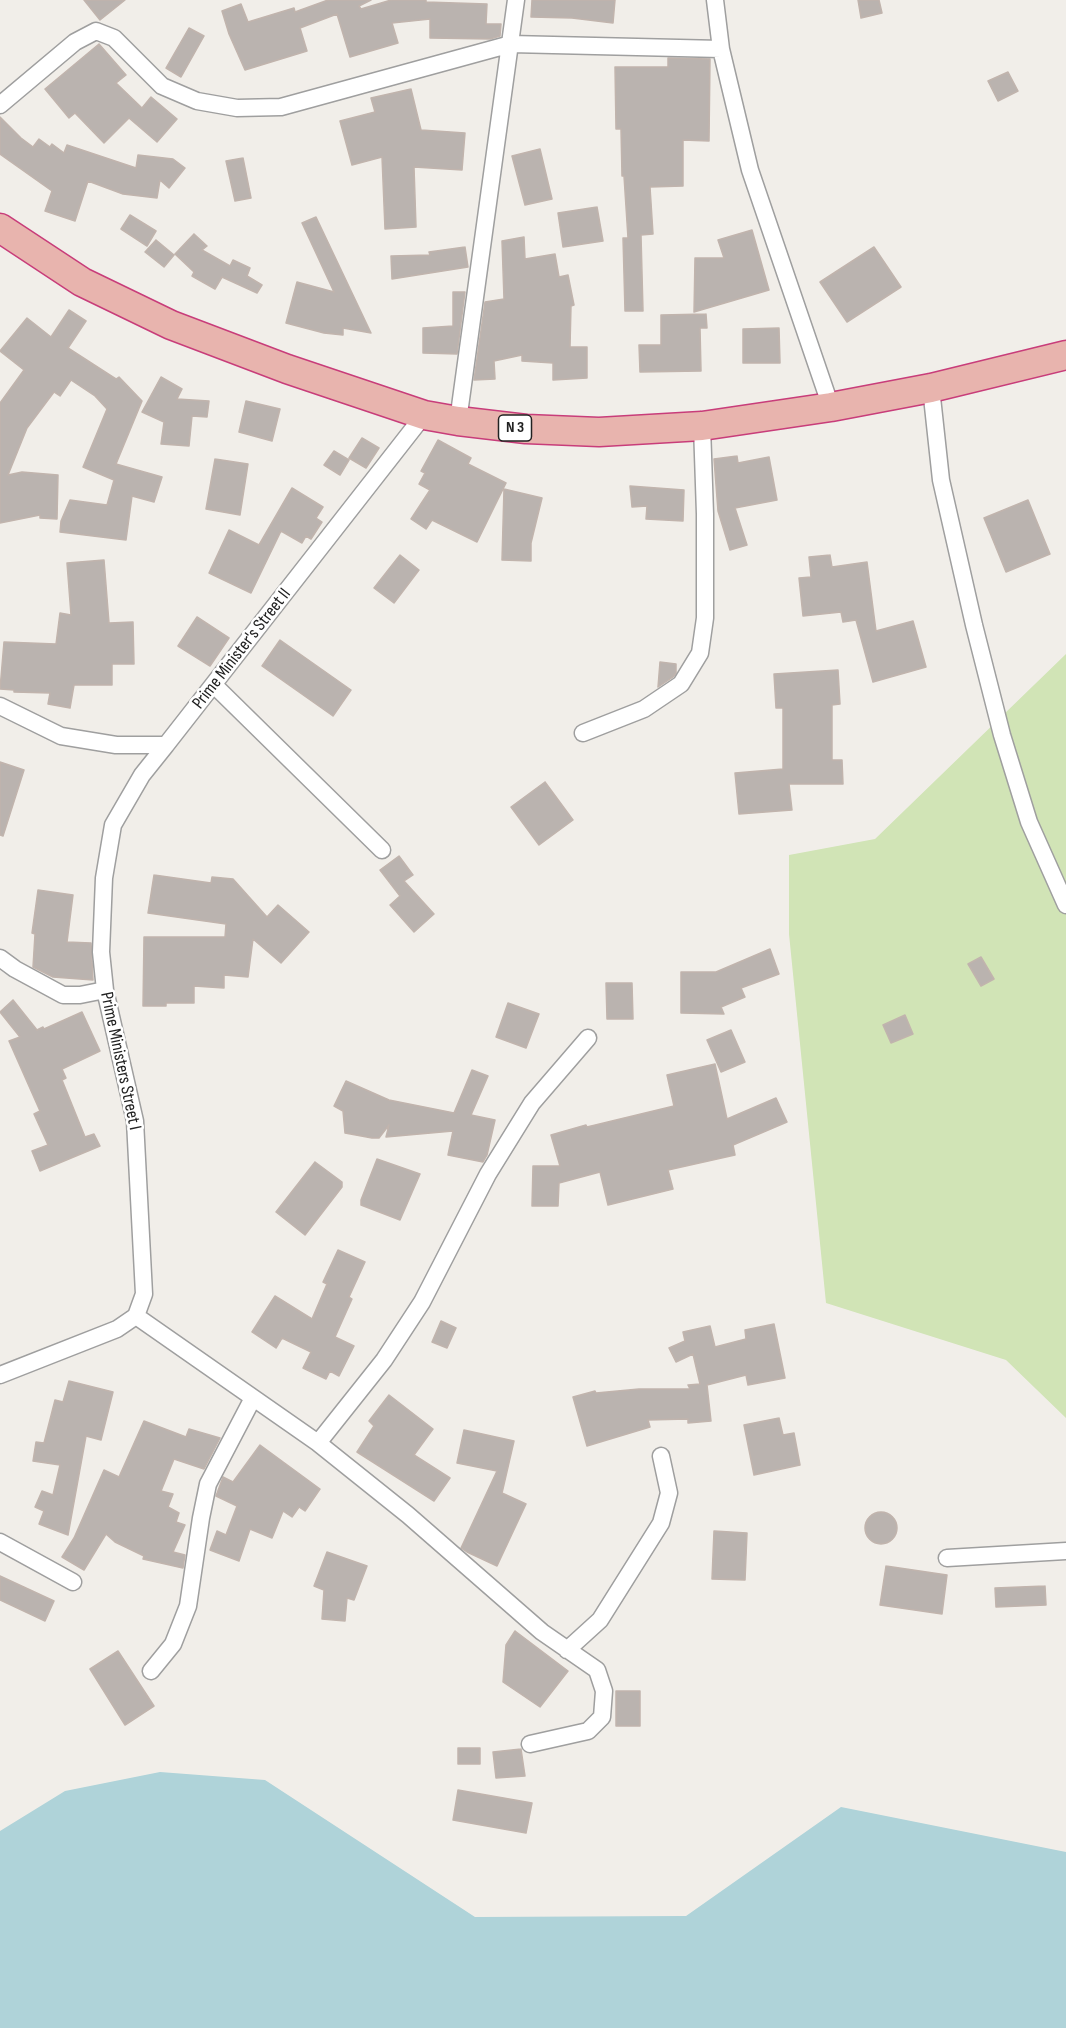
<!DOCTYPE html>
<html>
<head>
<meta charset="utf-8">
<style>
  body { margin:0 }
  canvas { display:block; background:#f1eee9 }
</style>
</head>
<body>
<canvas width="1066" height="2028"></canvas>
<script>
const ctx = document.querySelector('canvas').getContext('2d');
ctx.lineJoin = 'round';
function fillPath(path, color) {
  ctx.fillStyle = color;
  ctx.fill(path, 'evenodd');
}
function poly(rows) {
  const path = new Path2D();
  for (const r of rows) {
    if (r.length === 3) {
      path.moveTo(r[0] + r[2], r[1]);
      path.arc(r[0], r[1], r[2], 0, 2 * Math.PI);
      continue;
    }
    path.moveTo(r[0], r[1]);
    for (let i = 2; i < r.length; i += 2) path.lineTo(r[i], r[i + 1]);
  }
  return path;
}
function strokePath(path, color, width, dash) {
  ctx.strokeStyle = color;
  ctx.lineWidth = width;
  ctx.lineCap = dash ? 'butt' : 'round';
  ctx.setLineDash(dash || []);
  ctx.stroke(path);
}
function label(font, color, halo, rows, align = 'center') {
  ctx.font = font + ' "Sofia Sans Condensed",sans-serif';
  ctx.lineWidth = 5;
  ctx.setLineDash([]);
  ctx.textBaseline = 'middle';
  ctx.strokeStyle = halo;
  ctx.fillStyle = color;
  for (const [text, x, y, turn = 0] of rows) {
    ctx.save();
    ctx.translate(x, y);
    ctx.rotate((+turn || 0) * Math.PI / 180);
    ctx.textAlign = isNaN(turn) ? turn : align;
    if (halo) ctx.strokeText(text, 0, 0);
    ctx.fillText(text, 0, 0);
    ctx.restore();
  }
}
fillPath(poly([
  [1066,654,1066,1418,1006,1360,826,1303,789,934,789,855,875,839]
]), '#d1e4b6');
fillPath(poly([
  [160,1772,265,1780,475,1917,686,1916,841,1807,1066,1852,1066,2028,0,2028,0,1831,65,1791]
]), '#afd3d9');
const building = poly([
  [84,0,125,0,100,20,84,0],
  [328,0,371,0,359,6,361,9,391,0,426,0,426,2,487,4,486,24,501,24,500,36,490,39,430,38,430,19,392,23,398,43,350,57,337,14,300,28,307,51,245,70,229,34,222,11,241,4,248,22,294,8,295,12,328,0],
  [532,0,615,0,613,23,572,18,531,17,532,0],
  [858,0,879,0,882,13,861,18,858,0],
  [189,28,204,36,181,77,166,68,189,28],
  [99,44,126,75,116,83,142,108,151,97,177,119,157,142,129,118,104,143,75,113,69,118,45,89,99,44],
  [668,58,710,59,709,141,683,140,683,186,650,187,653,234,641,235,643,311,625,311,623,238,628,238,624,176,622,176,621,129,616,129,615,67,668,67,668,58],
  [1008,72,1018,91,998,101,988,81,1008,72],
  [411,89,421,130,465,133,462,170,414,167,416,227,385,229,382,157,352,165,340,121,375,112,371,98,411,89],
  [0,117,21,138,33,147,39,139,50,147,52,144,64,153,67,145,136,168,138,155,173,159,185,168,169,188,160,180,157,198,123,194,88,181,75,221,45,211,52,191,0,154,0,117],
  [540,149,552,199,525,205,512,156,540,149],
  [243,158,251,198,235,201,226,161,243,158],
  [597,207,603,241,563,247,558,213,597,207],
  [130,215,156,231,147,246,121,229,130,215],
  [316,217,371,333,343,328,343,335,324,333,286,323,297,282,334,292,302,223,316,217],
  [752,230,769,290,694,312,695,258,724,258,718,240,752,230],
  [194,234,207,246,202,250,230,266,233,260,250,268,247,276,262,285,257,293,222,277,215,289,192,276,194,272,175,254,194,234],
  [524,237,525,259,555,254,559,277,568,275,574,305,571,306,570,347,587,347,587,378,553,380,553,363,522,361,522,355,494,361,495,379,474,380,485,302,504,299,502,241,524,237],
  [156,240,174,255,164,267,145,252,156,240],
  [465,247,468,267,392,279,391,256,430,255,429,252,465,247],
  [874,247,901,287,847,322,820,282,874,247],
  [453,292,465,292,457,354,423,353,423,328,453,326,453,292],
  [69,310,86,321,68,348,116,379,119,377,142,401,116,464,162,477,154,502,132,496,126,540,60,532,61,521,70,500,107,505,114,480,83,467,107,409,95,396,71,380,60,396,54,392,27,428,8,475,22,472,58,475,57,519,40,518,40,515,0,523,0,403,24,370,0,351,27,318,51,337,69,310],
  [706,314,707,328,700,328,701,371,640,372,639,345,661,345,661,315,706,314],
  [779,328,780,363,743,363,743,329,779,328],
  [161,377,182,389,177,399,209,401,207,417,192,416,189,446,161,444,164,422,142,412,161,377],
  [246,401,280,409,272,441,239,432,246,401],
  [362,438,379,448,366,468,349,458,362,438],
  [438,440,471,458,468,464,506,483,477,542,432,520,426,529,411,519,430,490,419,484,425,473,421,471,438,440],
  [334,451,349,460,340,475,324,465,334,451],
  [737,456,738,463,769,457,777,500,735,508,747,545,730,550,718,511,714,459,737,456],
  [215,459,248,464,240,515,206,509,215,459],
  [630,486,684,490,683,521,646,519,647,506,632,507,630,486],
  [292,488,323,507,316,518,322,522,311,539,306,536,302,543,281,531,251,593,209,573,229,530,259,545,292,488],
  [504,489,542,498,531,543,531,561,502,560,504,489],
  [1028,500,1050,554,1006,572,984,518,1028,500],
  [400,555,419,570,394,603,374,588,400,555],
  [830,555,832,567,867,562,876,631,913,621,926,667,873,682,856,620,843,622,841,612,803,616,799,578,811,577,809,557,830,555],
  [104,560,109,623,133,622,134,664,112,664,112,685,74,685,70,708,48,704,50,693,14,692,14,690,0,689,4,642,56,644,60,613,71,615,67,563,104,560],
  [197,617,229,638,210,666,178,646,197,617],
  [280,640,351,690,333,716,262,666,280,640],
  [660,662,676,664,676,673,673,677,658,687,660,662],
  [838,670,840,704,832,705,832,760,842,760,843,784,789,784,792,810,739,814,735,773,783,769,783,708,776,708,774,674,838,670],
  [0,762,24,770,3,836,0,835,0,762],
  [545,782,573,820,539,845,511,807,545,782],
  [399,856,413,875,404,881,434,914,414,932,390,905,400,896,380,870,399,856],
  [154,875,211,883,212,877,233,879,267,917,278,905,309,932,281,963,253,939,248,977,224,975,224,988,194,986,194,1003,166,1003,166,1006,143,1006,144,937,225,937,226,924,148,913,154,875],
  [38,890,73,895,67,942,91,943,93,980,53,977,33,967,35,934,32,933,38,890],
  [770,949,779,974,741,988,745,997,721,1007,724,1014,681,1013,681,972,716,972,770,949],
  [981,957,994,979,981,986,968,964,981,957],
  [606,983,632,983,633,1019,607,1019,606,983],
  [13,1000,37,1030,43,1027,44,1029,82,1012,100,1051,62,1069,66,1078,62,1080,85,1137,94,1134,100,1146,40,1171,32,1151,48,1145,34,1114,40,1111,9,1041,20,1037,0,1012,13,1000],
  [508,1003,539,1014,526,1048,496,1037,508,1003],
  [905,1015,913,1034,891,1043,883,1025,905,1015],
  [731,1030,745,1062,721,1072,707,1040,731,1030],
  [715,1064,727,1119,776,1098,787,1122,733,1145,735,1155,668,1170,673,1189,608,1205,600,1172,559,1183,558,1206,532,1206,533,1166,560,1166,551,1135,586,1125,587,1127,674,1106,667,1075,715,1064],
  [472,1070,488,1076,471,1115,495,1120,487,1155,483,1162,448,1155,453,1131,386,1137,389,1125,379,1138,372,1138,345,1133,343,1111,334,1106,346,1081,389,1100,454,1113,472,1070],
  [377,1159,420,1174,400,1220,361,1205,361,1200,377,1159],
  [315,1162,342,1182,342,1187,305,1235,276,1212,315,1162],
  [338,1250,365,1262,349,1297,352,1299,335,1337,354,1346,339,1376,330,1371,326,1379,303,1368,311,1352,282,1338,276,1348,252,1332,275,1296,312,1319,327,1284,323,1282,338,1250],
  [441,1321,456,1328,447,1348,432,1342,441,1321],
  [774,1324,785,1378,748,1385,746,1375,707,1385,711,1421,688,1423,688,1419,648,1420,650,1427,587,1446,573,1397,595,1391,596,1393,639,1389,690,1389,688,1385,700,1384,693,1354,676,1362,669,1348,685,1341,683,1332,710,1326,715,1347,746,1339,745,1330,774,1324],
  [69,1381,113,1392,101,1440,86,1436,68,1535,39,1524,44,1511,35,1507,42,1491,53,1495,60,1465,33,1461,36,1442,44,1443,55,1400,63,1402,69,1381],
  [389,1395,433,1429,414,1455,450,1478,434,1501,357,1452,374,1426,369,1421,389,1395],
  [779,1418,783,1435,794,1433,800,1465,754,1475,744,1425,779,1418],
  [144,1421,186,1437,189,1429,220,1438,204,1469,174,1459,161,1491,173,1494,168,1507,179,1513,176,1522,185,1525,173,1552,185,1555,183,1568,143,1559,144,1556,115,1542,106,1534,84,1570,62,1557,74,1538,104,1470,119,1477,144,1421],
  [464,1430,514,1441,502,1493,526,1504,497,1566,467,1552,461,1548,497,1471,457,1463,464,1430],
  [260,1445,320,1489,305,1511,299,1507,292,1517,283,1511,272,1538,250,1529,239,1561,210,1550,217,1531,226,1535,237,1506,216,1496,223,1477,233,1482,260,1445],
  [881,1528,16],
  [714,1531,747,1533,745,1580,712,1579,714,1531],
  [327,1552,367,1566,354,1600,347,1598,345,1621,322,1619,324,1590,314,1586,327,1552],
  [886,1566,947,1575,942,1614,880,1605,886,1566],
  [0,1576,54,1601,45,1621,0,1600,0,1576],
  [1045,1586,1046,1605,996,1607,995,1588,1045,1586],
  [515,1631,568,1671,540,1707,503,1682,506,1645,515,1631],
  [118,1651,154,1706,125,1725,90,1669,118,1651],
  [616,1691,640,1691,640,1726,616,1726,616,1691],
  [458,1748,480,1748,480,1764,458,1764,458,1748],
  [521,1749,525,1776,496,1778,493,1752,521,1749],
  [458,1790,532,1803,526,1833,453,1820,458,1790]
]);
fillPath(building, '#bab3af');
strokePath(building, '#c1b4ad', 1.5);
const minor = poly([
  [715,0,721,49,750,170,831,407],
  [0,105,75,42,96,31,114,38,162,86,197,101,237,108,281,107,511,44,721,49],
  [931,388,941,480,974,625,1002,735,1029,822,1066,905],
  [458,421,516,0],
  [214,685,382,850],
  [0,706,61,736,116,745,166,745,424,415],
  [583,733,644,709,681,684,700,653,705,618,705,514,702,426],
  [0,958,15,969,63,995,80,995,105,990],
  [136,1316,318,1443,408,1515,542,1632,597,1670,604,1691,602,1717,588,1731,530,1744],
  [0,1375,117,1329,136,1316,144,1294,135,1121,105,990,101,952,104,878,113,825,142,775,166,745],
  [318,1443,384,1360,422,1302,488,1174,532,1103,588,1038],
  [0,1542,73,1582],
  [947,1558,1066,1551],
  [567,1650,600,1620,661,1523,669,1493,661,1456],
  [151,1671,173,1644,188,1606,201,1518,208,1484,253,1398]
]);
const trunk = poly([
  [0,228,82,282,171,325,287,369,424,415,458,421,526,429,599,432,702,426,831,407,931,388,1066,355]
]);
strokePath(minor, '#9f9f9f', 19);
strokePath(trunk, '#c83d7a', 31);
strokePath(minor, '#fff', 16);
strokePath(trunk, '#e8b4ae', 28);
for (const [x, y, w] of [
  [515,428,33]
]) {
  const box = new Path2D();
  box.roundRect(x - w / 2, y - 13, w, 26, 4.5);
  ctx.fillStyle = '#fff';
  ctx.fill(box);
  strokePath(box, '#222', 1.5);
}
label('bold 16px', '#222', null, [
  ["N 3",515,428]
]);
label('18px', '#222', '#fff', [
  ["Prime Minister's Street II",242,649,-52],
  ["Prime Ministers Street I",120,1061,78]
]);
</script>
</body>
</html>
